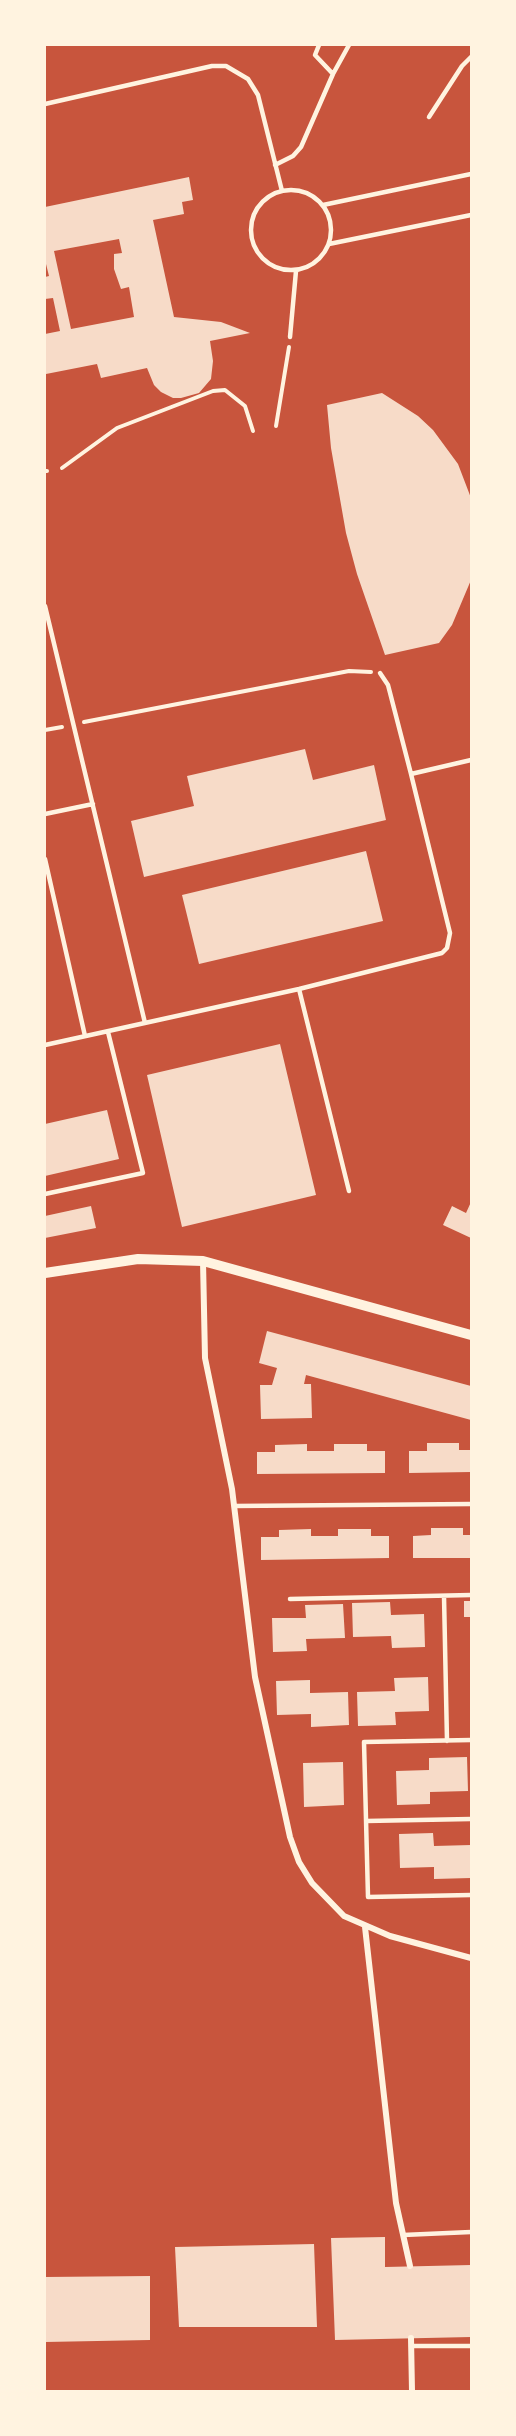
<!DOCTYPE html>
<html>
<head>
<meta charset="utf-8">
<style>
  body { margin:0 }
  #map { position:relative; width:516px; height:2436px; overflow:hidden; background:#c8553d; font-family:"Alegreya Sans",sans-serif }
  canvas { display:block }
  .frame { position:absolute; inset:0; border:46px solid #fff3e0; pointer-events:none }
</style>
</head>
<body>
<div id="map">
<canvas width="516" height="2436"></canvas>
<div class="frame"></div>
</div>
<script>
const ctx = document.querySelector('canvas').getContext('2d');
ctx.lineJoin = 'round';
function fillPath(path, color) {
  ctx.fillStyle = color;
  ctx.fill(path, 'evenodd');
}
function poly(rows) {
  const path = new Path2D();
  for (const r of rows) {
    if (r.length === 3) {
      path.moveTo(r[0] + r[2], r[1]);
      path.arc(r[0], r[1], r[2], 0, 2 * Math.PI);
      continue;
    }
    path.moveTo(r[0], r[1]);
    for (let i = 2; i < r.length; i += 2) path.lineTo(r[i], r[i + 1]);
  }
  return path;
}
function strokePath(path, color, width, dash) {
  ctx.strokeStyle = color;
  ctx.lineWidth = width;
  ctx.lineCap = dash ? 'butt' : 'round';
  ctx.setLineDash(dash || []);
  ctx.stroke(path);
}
fillPath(poly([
  [189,177,193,200,182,202,184,214,153,220,174,317,221,322,250,333,210,341,213,361,211,379,199,393,181,398,173,398,161,392,154,385,147,368,101,378,97,364,46,374,45,334,60,331,53,298,45,299,45,277,49,276,45,260,45,207],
  [119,239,122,253,114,254,114,269,121,289,129,287,134,317,71,329,54,251],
  [382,393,418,416,433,430,458,464,471,498,471,580,452,625,439,643,385,655,357,574,346,533,331,448,327,405],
  [305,749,313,780,374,765,386,820,144,877,131,821,194,806,187,776],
  [366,851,383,921,199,964,182,895],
  [280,1044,316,1195,182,1227,147,1075],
  [107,1110,119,1159,45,1176,45,1124],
  [471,1202,471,1238,443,1225,452,1206,466,1213],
  [91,1206,96,1228,45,1238,45,1216],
  [267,1331,471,1386,471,1420,306,1375,304,1384,311,1384,312,1418,261,1419,260,1385,272,1385,277,1368,259,1363],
  [427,1443,459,1443,459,1450,471,1450,471,1472,409,1473,409,1451,427,1451],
  [307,1444,307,1451,334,1451,334,1444,367,1444,367,1451,385,1451,385,1473,257,1474,257,1452,275,1452,275,1445],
  [431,1528,463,1528,463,1535,471,1535,471,1558,413,1558,413,1536,431,1535],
  [311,1529,311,1536,338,1536,338,1529,371,1529,371,1536,389,1536,389,1558,261,1560,261,1537,279,1537,279,1530],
  [464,1601,471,1601,471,1617,464,1617],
  [390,1602,391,1615,424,1614,425,1647,392,1648,391,1636,353,1637,352,1603],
  [343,1604,345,1638,306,1639,307,1651,273,1652,272,1618,306,1618,305,1605],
  [428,1677,429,1711,395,1712,396,1725,358,1726,357,1692,395,1691,394,1678],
  [310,1680,310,1693,348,1692,349,1725,311,1727,311,1714,277,1715,276,1681],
  [467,1757,468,1791,430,1792,430,1804,397,1805,396,1771,429,1770,429,1758],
  [343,1762,344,1805,304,1807,303,1763],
  [433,1833,434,1846,471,1845,471,1878,434,1879,434,1867,400,1868,399,1834],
  [385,2237,385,2267,471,2265,471,2337,335,2340,331,2238],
  [314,2244,317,2327,179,2327,175,2247],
  [150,2276,150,2340,45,2342,45,2277]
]), '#f7dbc8');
strokePath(poly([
  [276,426,289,347],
  [62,468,117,428,213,391,225,390,245,406,253,431],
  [45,471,47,471],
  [84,722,349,671,371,672],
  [45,730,62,727]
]), '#fff3e0', 4);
strokePath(poly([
  [319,45,315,55,333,74],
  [45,104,212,66,226,66,248,79,258,95,282,191],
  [429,117,462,66,471,57],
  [275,165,293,156,301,147,333,74,349,45],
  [291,230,40],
  [323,205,471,174],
  [329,244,471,215],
  [290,337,296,271],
  [45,606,145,1023],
  [380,673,388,685,411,774],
  [45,814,93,804],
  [45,859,85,1036],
  [299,989,349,1191],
  [45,1045,299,989,442,953,447,948,450,933,411,774,471,760],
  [45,1194,143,1173,108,1032],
  [234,1506,471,1504],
  [444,1596,447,1741],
  [290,1599,471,1595],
  [471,1740,364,1742,368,1897,471,1895],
  [366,1821,471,1819],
  [403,2235,471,2232],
  [411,2346,471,2346]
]), '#fff3e0', 4.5);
strokePath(poly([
  [203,1261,205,1358,232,1489,255,1677,290,1837,299,1862,312,1883,344,1916,390,1936,471,1958],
  [365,1927,396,2203,410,2266],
  [411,2338,412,2391]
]), '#fff3e0', 6);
strokePath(poly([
  [45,1273,138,1259,203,1261,471,1335]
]), '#fff3e0', 10);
</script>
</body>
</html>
